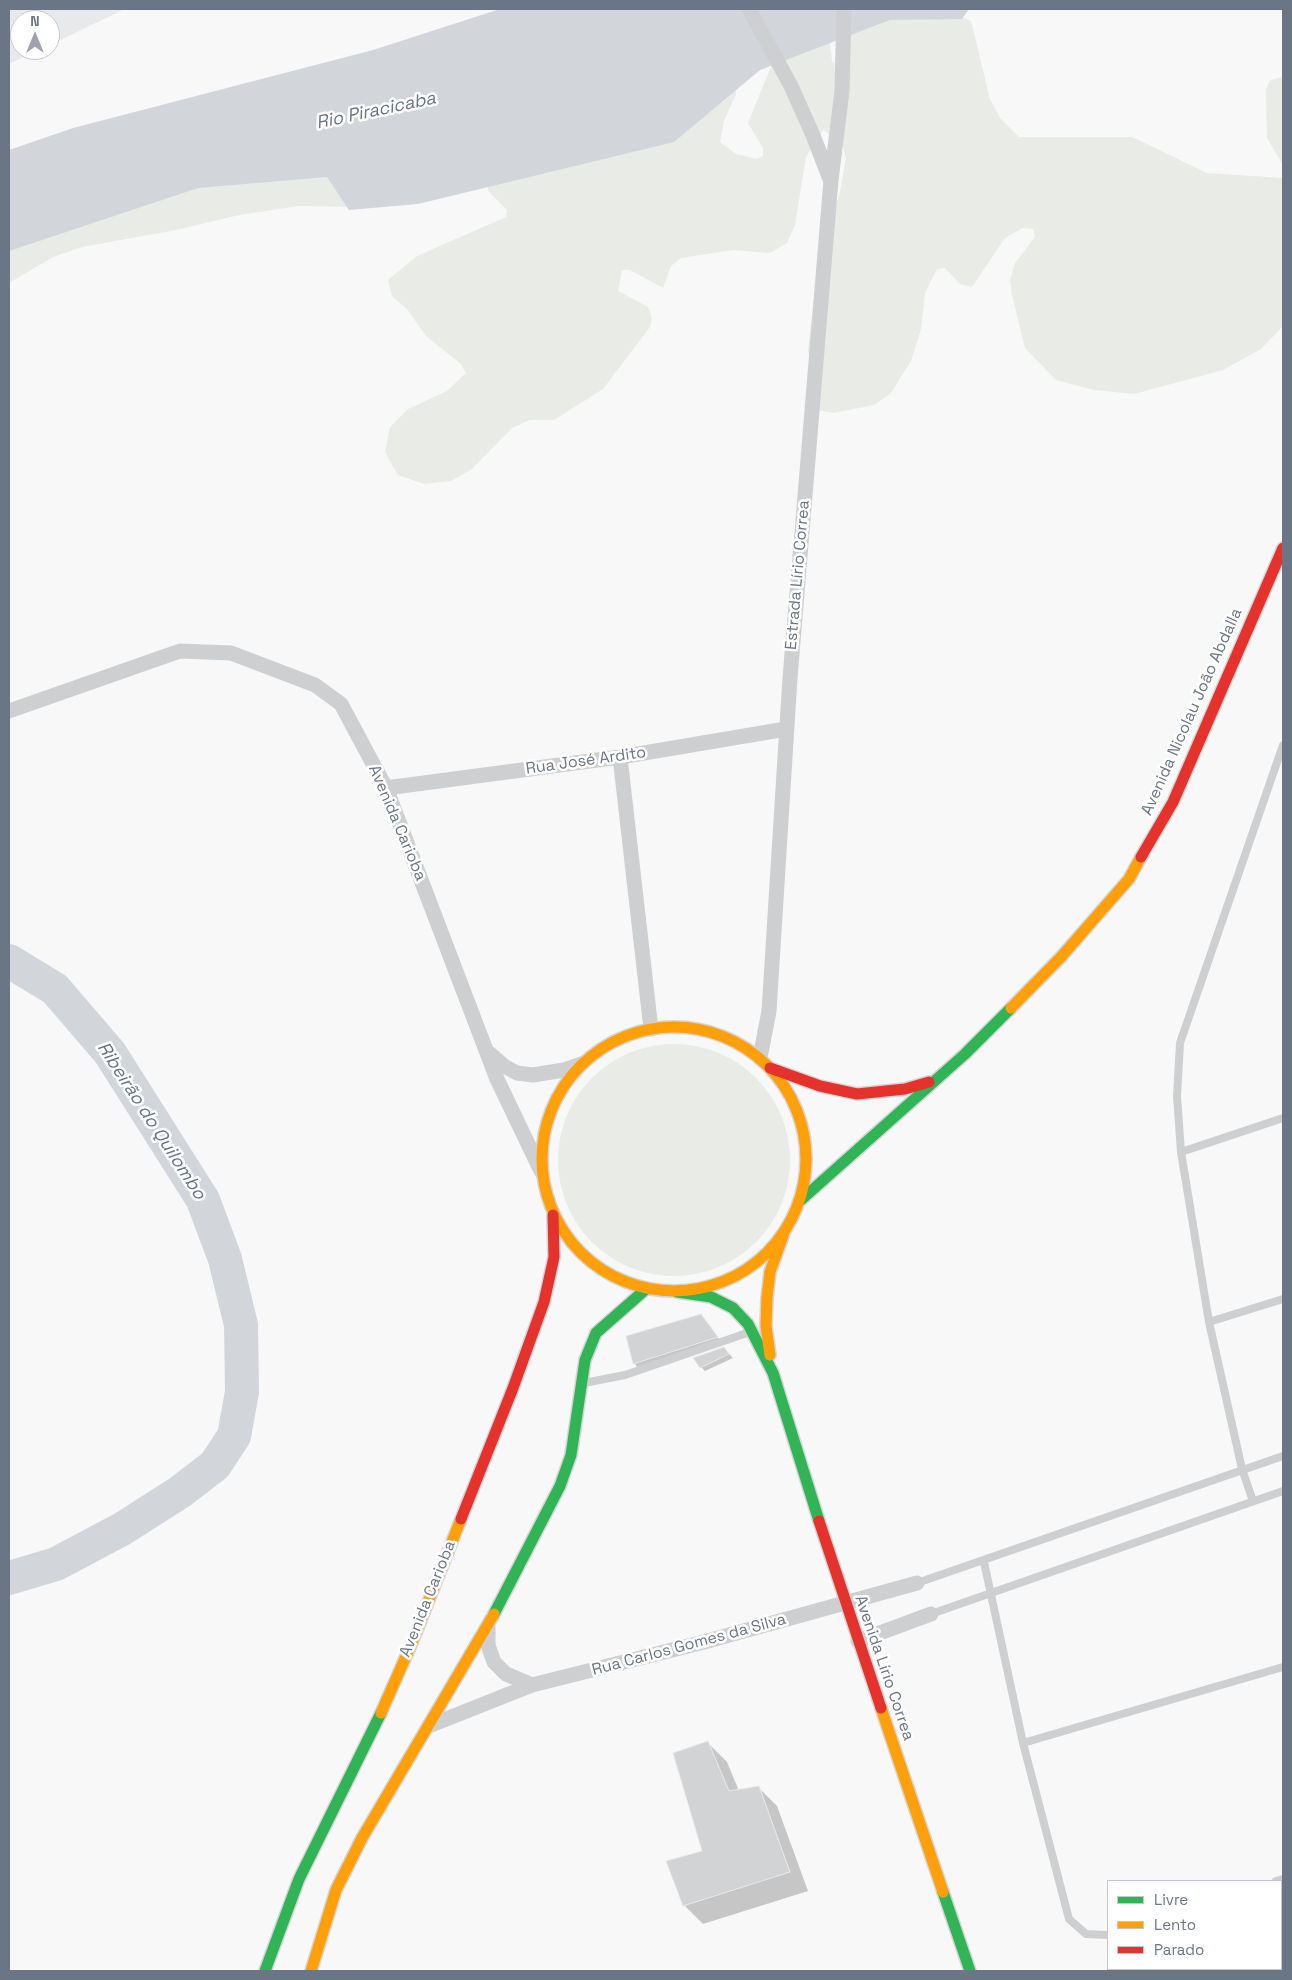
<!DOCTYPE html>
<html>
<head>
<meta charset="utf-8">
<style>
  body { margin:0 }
  #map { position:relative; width:1292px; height:1980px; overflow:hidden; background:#f8f8f8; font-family:"Space Grotesk",sans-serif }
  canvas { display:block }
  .frame { position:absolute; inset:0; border:10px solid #6a7586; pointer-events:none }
  .legend { position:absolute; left:1107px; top:1880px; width:175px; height:90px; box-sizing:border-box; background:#fff; border:1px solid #c3c8cf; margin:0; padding:6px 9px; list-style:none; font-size:15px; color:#6a7586 }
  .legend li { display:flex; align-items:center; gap:10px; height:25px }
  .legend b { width:25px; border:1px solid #c3c8cf }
  .north { position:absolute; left:10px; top:10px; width:50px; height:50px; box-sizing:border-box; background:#fff; border:1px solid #c3c8cf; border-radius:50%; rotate:0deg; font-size:14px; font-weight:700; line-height:20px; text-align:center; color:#6a7586 }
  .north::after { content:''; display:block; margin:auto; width:18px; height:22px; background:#9ca3ae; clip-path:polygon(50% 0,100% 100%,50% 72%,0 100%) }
</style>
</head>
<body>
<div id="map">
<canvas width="1292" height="1980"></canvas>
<div class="frame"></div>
<ul class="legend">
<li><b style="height:6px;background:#30b455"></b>Livre</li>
<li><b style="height:6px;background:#ff9f0a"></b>Lento</li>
<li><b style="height:6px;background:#e5322d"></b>Parado</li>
</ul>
<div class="north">N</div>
</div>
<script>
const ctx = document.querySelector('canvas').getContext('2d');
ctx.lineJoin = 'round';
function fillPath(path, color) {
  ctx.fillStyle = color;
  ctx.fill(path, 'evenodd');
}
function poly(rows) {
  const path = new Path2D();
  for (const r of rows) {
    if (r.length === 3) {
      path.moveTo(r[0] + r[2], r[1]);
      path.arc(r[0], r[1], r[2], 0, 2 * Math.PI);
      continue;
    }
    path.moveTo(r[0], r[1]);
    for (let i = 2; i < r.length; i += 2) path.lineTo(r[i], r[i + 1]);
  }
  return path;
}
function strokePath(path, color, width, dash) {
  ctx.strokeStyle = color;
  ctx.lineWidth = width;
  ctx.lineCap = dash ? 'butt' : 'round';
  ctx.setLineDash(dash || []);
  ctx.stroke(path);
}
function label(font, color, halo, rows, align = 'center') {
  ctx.font = font + ' "Space Grotesk",sans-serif';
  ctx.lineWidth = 5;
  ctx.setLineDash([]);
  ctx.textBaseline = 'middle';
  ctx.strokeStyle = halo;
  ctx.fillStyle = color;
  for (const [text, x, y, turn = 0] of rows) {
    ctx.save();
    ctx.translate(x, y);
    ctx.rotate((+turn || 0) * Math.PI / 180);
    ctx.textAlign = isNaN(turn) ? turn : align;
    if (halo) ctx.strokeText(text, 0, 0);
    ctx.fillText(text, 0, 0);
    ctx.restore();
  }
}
fillPath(poly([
  [9,9,125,9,50,45,50,20,20,20,20,50,39,50,9,64]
]), '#e8e9ea');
fillPath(poly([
  [858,11,957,15,971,21,990,99,1000,118,1019,137,1132,137,1207,173,1283,178,1283,326,1261,349,1223,370,1134,394,1094,390,1056,380,1025,348,1012,295,1010,280,1015,263,1035,237,1033,229,1023,228,1005,238,972,287,960,284,945,268,937,269,925,293,921,329,911,361,890,394,874,405,834,413,817,410,813,372,808,350,818,265,840,192,846,158,842,143,823,130,806,157,795,225,787,243,770,253,733,250,681,258,671,266,663,288,630,270,622,270,618,291,648,307,652,318,650,327,603,389,554,420,530,420,512,428,472,469,451,481,424,484,398,475,385,452,390,427,408,409,447,391,466,373,461,364,426,336,407,309,392,296,388,280,417,256,506,217,507,210,489,192,485,178,737,71,736,94,724,121,720,142,736,154,756,159,763,156,763,148,748,123,772,64,828,24,832,61,836,66],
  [1283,77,1283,165,1267,138,1266,90,1270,80],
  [376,147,357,207,299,206,239,215,176,230,82,247,53,257,9,283,9,225],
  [674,1160,116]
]), '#e8ebe6');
fillPath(poly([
  [500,9,969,9,962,19,890,20,760,70,674,142,418,204,349,210,327,177,198,188,9,251,9,150,73,128,373,50]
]), '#d2d6db');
fillPath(poly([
  [701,1315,721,1342,638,1368,634,1363],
  [724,1348,733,1358,705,1371,701,1367],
  [708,1743,727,1762,739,1791,758,1787,777,1806,808,1891,703,1924,684,1905,703,1852]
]), '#0003');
strokePath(poly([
  [9,961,55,989,110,1053,203,1200,225,1259,241,1325,242,1392,234,1436,215,1465,180,1492,122,1529,56,1564,9,1578]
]), '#d2d6db', 34);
const building = poly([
  [701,1314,718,1337,633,1364,626,1336,701,1314],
  [724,1347,729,1354,700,1368,693,1358,724,1347],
  [708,1741,729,1791,759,1786,790,1872,683,1906,666,1861,702,1851,673,1753,708,1741]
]);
fillPath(building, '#d2d3d4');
strokePath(building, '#e8e8e8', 1);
const fast = poly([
  [801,1200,965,1054,1011,1008],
  [677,1292,711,1297,733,1308,748,1324,773,1373,819,1521],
  [494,1614,560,1486,571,1455,585,1360,596,1333,646,1289],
  [943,1892,970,1971],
  [265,1971,299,1879,381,1713]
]);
const slow = poly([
  [1011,1008,1061,957,1129,879,1141,857],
  [674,1159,132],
  [770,1355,766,1326,767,1298,770,1272,783,1236],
  [881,1708,943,1892],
  [381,1713,411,1645,461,1519],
  [311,1971,336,1890,362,1838,494,1614]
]);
const jam = poly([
  [1141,857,1173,802,1283,548],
  [770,1068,820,1086,857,1094,905,1089,929,1082],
  [461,1519,513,1388,544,1302,554,1257,553,1215],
  [819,1521,881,1708]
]);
strokePath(fast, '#d4d5d6', 14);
strokePath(slow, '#d4d5d6', 14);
strokePath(jam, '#d4d5d6', 14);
strokePath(poly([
  [1181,1152,1283,1118],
  [1209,1322,1283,1299],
  [584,1383,625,1375,750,1332],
  [1253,1501,1242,1469,1209,1322,1181,1152,1177,1096,1180,1043,1283,745],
  [984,1562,1023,1743,1069,1919,1086,1934,1108,1935],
  [917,1583,1283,1456],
  [931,1614,1283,1491],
  [1023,1743,1283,1667],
  [1276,1881,1283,1879]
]), '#cecfd1', 8);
strokePath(poly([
  [749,9,791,86,812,133,830,179],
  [9,711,180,651,231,653,315,685,341,704,386,788,497,1079,541,1171],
  [620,757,651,1029],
  [386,788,620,757,786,729],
  [489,1053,504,1066,517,1073,533,1075,564,1070,581,1064],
  [760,1058,769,1011,790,678,831,180,842,91,844,9],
  [488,1627,488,1645,494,1662,506,1674,532,1685],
  [858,1641,931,1614],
  [431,1725,532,1685,704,1642,917,1583]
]), '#cecfd1', 15);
strokePath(fast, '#30b455', 11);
strokePath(slow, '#ff9f0a', 11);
strokePath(jam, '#e5322d', 11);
label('16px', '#6a7586', '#fff', [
  ["Estrada Lírio Correa",798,575,-85],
  ["Avenida Nicolau João Abdalla",1192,712,-66],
  ["Rua José Ardito",586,761,-8],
  ["Avenida Carioba",397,823,67],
  ["Avenida Carioba",428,1599,-68],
  ["Rua Carlos Gomes da Silva",689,1645,-15],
  ["Avenida Lírio Correa",884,1668,71]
]);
label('italic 18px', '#677580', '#fff', [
  ["Rio Piracicaba",376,111,-12],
  ["Ribeirão do Quilombo",151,1121,57]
]);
</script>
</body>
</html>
